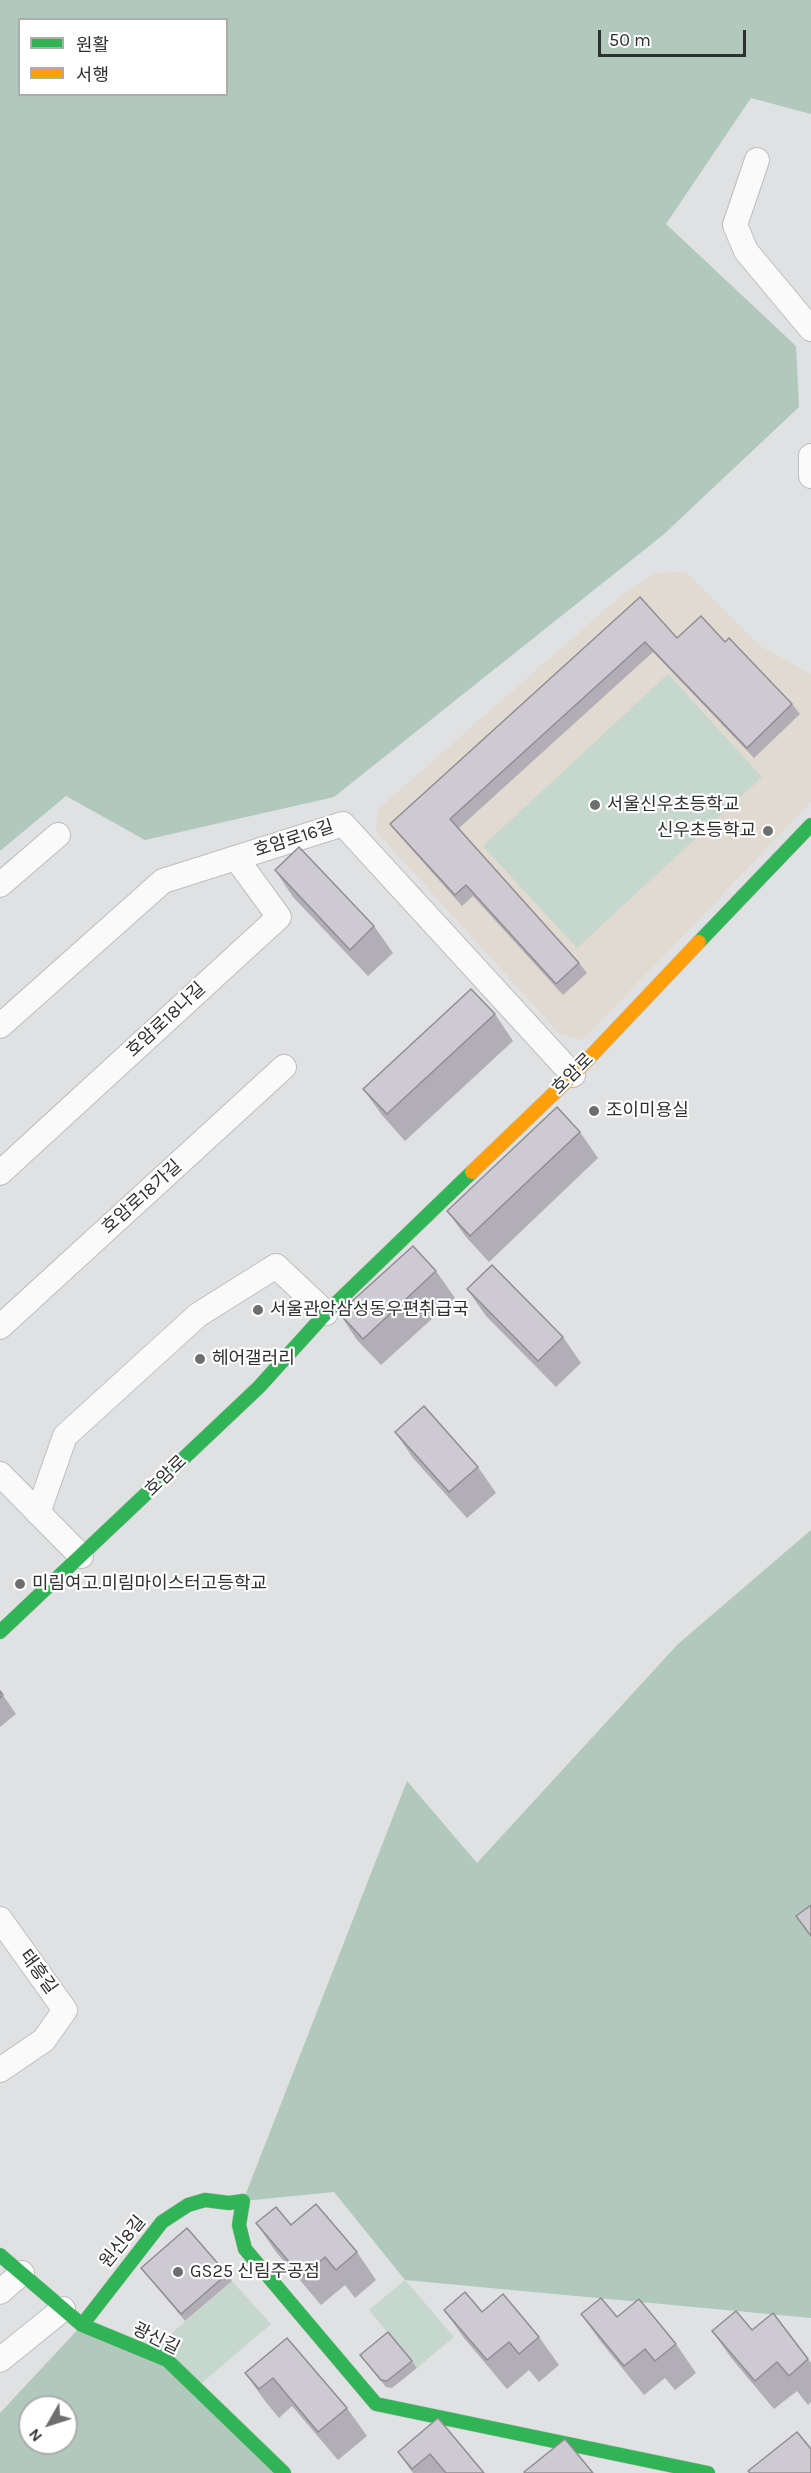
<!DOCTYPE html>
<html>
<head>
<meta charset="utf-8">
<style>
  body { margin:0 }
  #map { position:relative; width:811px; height:2473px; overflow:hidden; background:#e0e1e2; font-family:Karla,"Noto Sans KR",sans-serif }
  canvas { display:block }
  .legend { position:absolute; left:18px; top:18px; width:210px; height:78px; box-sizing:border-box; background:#fff; border:2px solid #acacad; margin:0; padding:8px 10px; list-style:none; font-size:18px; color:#2f3031 }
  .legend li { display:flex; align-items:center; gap:12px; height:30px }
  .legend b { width:30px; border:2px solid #acacad }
  .north { position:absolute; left:18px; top:2395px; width:60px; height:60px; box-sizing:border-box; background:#fff; border:2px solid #acacad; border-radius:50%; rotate:231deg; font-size:16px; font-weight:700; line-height:24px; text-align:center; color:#2f3031 }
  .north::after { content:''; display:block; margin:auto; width:21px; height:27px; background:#6d6e6f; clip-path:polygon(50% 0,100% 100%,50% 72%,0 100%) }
  .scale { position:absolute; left:598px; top:30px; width:148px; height:27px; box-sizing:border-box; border:3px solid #2f3031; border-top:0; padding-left:8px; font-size:18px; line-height:21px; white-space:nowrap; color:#2f3031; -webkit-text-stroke:4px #fff; paint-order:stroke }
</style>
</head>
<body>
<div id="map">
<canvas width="811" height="2473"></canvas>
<ul class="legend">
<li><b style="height:8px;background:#30b455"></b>원활</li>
<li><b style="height:8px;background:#ff9f0a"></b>서행</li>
</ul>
<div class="north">N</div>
<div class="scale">50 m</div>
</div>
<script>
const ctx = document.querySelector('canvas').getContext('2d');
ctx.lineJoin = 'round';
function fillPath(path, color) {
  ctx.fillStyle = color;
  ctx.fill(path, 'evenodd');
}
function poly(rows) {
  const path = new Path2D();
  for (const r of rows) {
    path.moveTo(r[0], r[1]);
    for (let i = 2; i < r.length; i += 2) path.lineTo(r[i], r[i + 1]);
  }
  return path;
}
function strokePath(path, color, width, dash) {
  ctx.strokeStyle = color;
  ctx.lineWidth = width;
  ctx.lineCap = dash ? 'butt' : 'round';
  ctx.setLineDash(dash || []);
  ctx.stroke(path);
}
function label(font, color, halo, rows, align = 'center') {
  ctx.font = font + ' Karla,"Noto Sans KR",sans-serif';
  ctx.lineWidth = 4.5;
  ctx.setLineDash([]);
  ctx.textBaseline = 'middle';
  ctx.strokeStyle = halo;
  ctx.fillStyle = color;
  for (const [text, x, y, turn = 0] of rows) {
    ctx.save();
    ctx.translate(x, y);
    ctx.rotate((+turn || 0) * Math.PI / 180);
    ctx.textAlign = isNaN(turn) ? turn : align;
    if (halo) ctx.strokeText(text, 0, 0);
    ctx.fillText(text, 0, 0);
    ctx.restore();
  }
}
fillPath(poly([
  [685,572,758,645,811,674,811,802,583,1040,560,1034,376,831,378,809,623,594,655,573]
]), '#e1dad0');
fillPath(poly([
  [668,674,762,777,577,948,483,846],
  [405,2280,454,2337,417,2368,369,2310],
  [232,2281,271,2324,197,2387,150,2352]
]), '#c6d7ce');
fillPath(poly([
  [0,0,811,0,811,114,751,98,666,224,796,346,799,407,663,535,334,797,145,840,66,796,0,851],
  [20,20,226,20,226,94,20,94],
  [811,1530,811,2318,405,2280,334,2192,243,2201,407,1781,477,1863,678,1644],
  [82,2325,150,2352,284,2473,0,2473,0,2413],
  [30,2407,66,2407,66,2443,30,2443]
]), '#b0c9bc');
const street = poly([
  [757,160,735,225,746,251,811,329],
  [811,456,811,476],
  [0,885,58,835],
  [0,1026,163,881,343,824,573,1075],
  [0,1173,279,917,236,858],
  [0,1327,284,1067],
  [0,1474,81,1556],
  [38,1513,65,1436,198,1315,276,1266,326,1313],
  [0,1919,65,2010,44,2040,0,2070],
  [0,2292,22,2273],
  [0,2360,63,2309]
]);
const fast = poly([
  [699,942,811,825],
  [0,1632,259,1387,326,1313,472,1172],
  [0,2255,82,2325,167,2360,284,2473],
  [82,2325,162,2222,188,2205,205,2200,229,2203,243,2201,239,2225,245,2249,376,2404,708,2473]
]);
const slow = poly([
  [472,1172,573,1075,699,942]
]);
strokePath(street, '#bdbebf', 26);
strokePath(fast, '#bdbebf', 15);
strokePath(slow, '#bdbebf', 15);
strokePath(street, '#fafafb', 24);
strokePath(fast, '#30b455', 14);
strokePath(slow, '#ff9f0a', 14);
fillPath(poly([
  [640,597,677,638,725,642,792,704,800,714,754,758,653,652,458,829,579,963,587,973,563,995,473,896,462,906,398,834,390,824],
  [275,870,374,926,393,953,368,976,293,897],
  [495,1014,513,1041,405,1141,382,1115,363,1089],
  [580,1132,598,1158,489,1262,466,1237,447,1211],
  [436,1271,455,1298,381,1365,357,1340,339,1313],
  [467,1289,563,1337,581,1363,556,1387,486,1316],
  [395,1432,478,1467,496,1493,467,1518,413,1458],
  [0,1691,16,1714,0,1727],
  [256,2223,291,2225,357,2252,376,2280,355,2298,345,2285,321,2305,276,2252],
  [141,2268,227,2274,232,2281,185,2321],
  [444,2310,482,2312,539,2337,559,2365,539,2382,529,2370,507,2389,464,2338],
  [773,2313,811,2363,811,2402,808,2405,797,2391,774,2409,732,2359,712,2331,752,2330],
  [581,2314,617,2317,676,2344,696,2373,675,2390,665,2378,644,2395,601,2342],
  [287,2338,347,2408,367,2436,338,2460,292,2406,279,2418,265,2401,245,2373],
  [360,2355,412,2361,417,2368,392,2388,386,2387],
  [438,2418,484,2473,413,2473,398,2452]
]), '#b1aeb5');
const building = poly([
  [640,597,677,638,701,616,725,642,729,638,792,704,747,748,645,642,450,819,579,963,556,984,466,885,455,895,390,824,640,597],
  [299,847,374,926,350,950,275,870,299,847],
  [471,989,495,1014,387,1114,363,1089,471,989],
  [557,1107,580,1132,470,1236,447,1211,557,1107],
  [413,1246,436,1271,363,1339,339,1313,413,1246],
  [492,1265,563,1337,538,1361,467,1289,492,1265],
  [424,1406,478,1467,449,1492,395,1432,424,1406],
  [0,1691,3,1695,0,1698,0,1691],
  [811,1905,811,1936,796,1916,811,1905],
  [316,2204,357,2252,336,2270,325,2257,302,2277,256,2223,276,2207,291,2225,316,2204],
  [187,2228,227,2274,181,2314,141,2268,187,2228],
  [465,2292,482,2312,503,2294,539,2337,519,2354,509,2342,487,2360,444,2310,465,2292],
  [601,2298,617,2317,639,2299,676,2344,655,2361,645,2349,624,2366,581,2314,601,2298],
  [736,2311,752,2330,773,2313,808,2359,789,2376,777,2362,755,2381,712,2331,736,2311],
  [388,2332,412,2361,387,2381,381,2380,360,2355,388,2332],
  [287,2338,347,2408,318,2432,273,2378,259,2389,245,2373,287,2338],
  [438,2418,484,2473,446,2473,430,2454,412,2469,398,2452,438,2418],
  [797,2432,811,2449,811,2473,750,2473,748,2471,797,2432],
  [565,2439,593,2473,525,2473,524,2472,565,2439]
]);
fillPath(building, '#cecad2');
strokePath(building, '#908d93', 1.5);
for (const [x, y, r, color] of [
  [595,805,6,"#6d6e6f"],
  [768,831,6,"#6d6e6f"],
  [594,1111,6,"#6d6e6f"],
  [258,1310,6,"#6d6e6f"],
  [200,1359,6,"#6d6e6f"],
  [20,1584,6,"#6d6e6f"],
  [178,2272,6,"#6d6e6f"]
]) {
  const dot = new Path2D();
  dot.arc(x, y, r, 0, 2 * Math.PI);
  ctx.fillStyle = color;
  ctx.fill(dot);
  strokePath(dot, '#fff', 2);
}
label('18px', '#2f3031', '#fff', [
  ["서울신우초등학교",607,805],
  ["신우초등학교",756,831,"right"],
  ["조이미용실",606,1111],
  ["서울관악삼성동우편취급국",270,1310],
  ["헤어갤러리",212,1359],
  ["미림여고.미림마이스터고등학교",32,1584],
  ["GS25 신림주공점",190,2272]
], 'left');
label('18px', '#2f3031', '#fff', [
  ["호암로16길",294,839,-18],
  ["호암로18나길",166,1020,-43],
  ["호암로",573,1074,-45],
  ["호암로18가길",142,1197,-42],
  ["호암로",166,1476,-44],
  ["태흥길",38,1972,54],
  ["원신8길",123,2242,-51],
  ["광신길",156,2339,26]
]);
</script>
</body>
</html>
